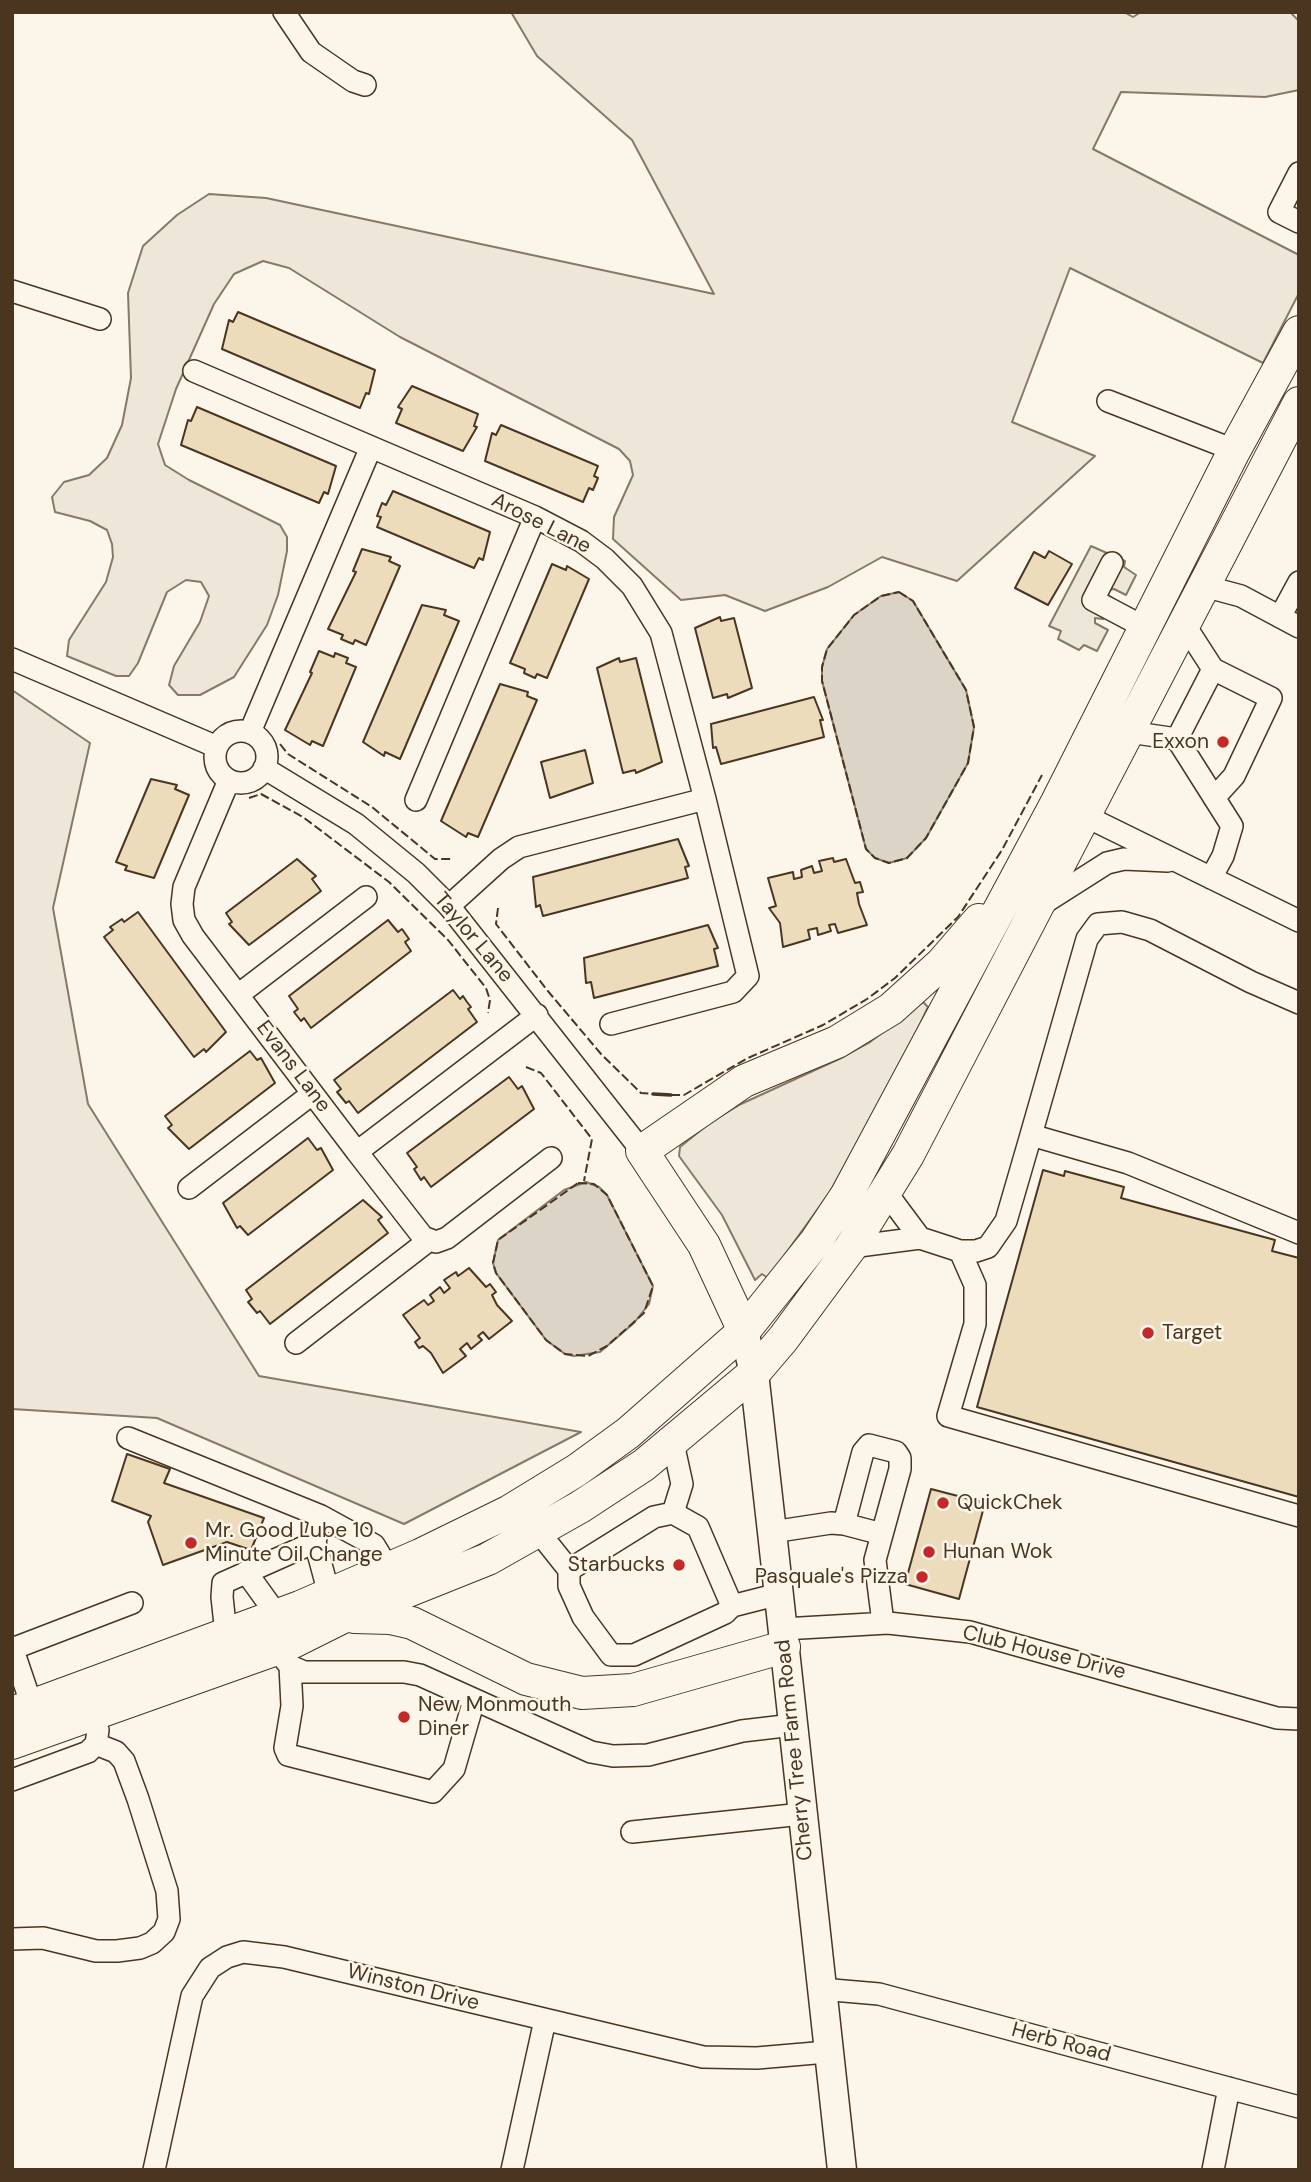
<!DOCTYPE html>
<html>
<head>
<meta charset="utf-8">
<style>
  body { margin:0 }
  #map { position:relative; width:1311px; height:2182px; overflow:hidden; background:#fbf6e9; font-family:"DM Sans",sans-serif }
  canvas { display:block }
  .frame { position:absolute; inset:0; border:14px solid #4a3520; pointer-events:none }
</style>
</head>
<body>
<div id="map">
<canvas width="1311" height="2182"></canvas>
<div class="frame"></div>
</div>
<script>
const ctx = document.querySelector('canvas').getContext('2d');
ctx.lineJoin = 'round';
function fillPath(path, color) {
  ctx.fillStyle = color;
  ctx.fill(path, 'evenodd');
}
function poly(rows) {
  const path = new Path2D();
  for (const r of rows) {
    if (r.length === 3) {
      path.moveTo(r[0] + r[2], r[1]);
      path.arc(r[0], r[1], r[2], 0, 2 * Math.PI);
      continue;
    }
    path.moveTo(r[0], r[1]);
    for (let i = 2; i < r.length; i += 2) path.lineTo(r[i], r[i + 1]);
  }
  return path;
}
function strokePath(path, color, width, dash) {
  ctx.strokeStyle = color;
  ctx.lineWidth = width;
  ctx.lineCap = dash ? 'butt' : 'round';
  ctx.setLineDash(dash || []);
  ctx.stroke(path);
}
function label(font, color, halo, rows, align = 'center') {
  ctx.font = font + ' "DM Sans",sans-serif';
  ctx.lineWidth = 5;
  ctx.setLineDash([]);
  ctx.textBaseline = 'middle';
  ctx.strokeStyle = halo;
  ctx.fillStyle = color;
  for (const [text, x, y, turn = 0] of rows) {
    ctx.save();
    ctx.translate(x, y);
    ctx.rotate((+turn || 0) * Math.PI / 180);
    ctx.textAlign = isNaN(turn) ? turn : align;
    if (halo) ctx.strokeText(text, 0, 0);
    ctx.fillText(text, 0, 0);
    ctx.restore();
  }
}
const green = poly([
  [511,12,1124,12,1133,17,1141,12,1290,12,1299,21,1299,90,1265,97,1121,92,1093,149,1299,255,1299,293,1263,363,1070,268,1012,422,1095,456,957,581,882,557,828,587,765,611,725,595,681,600,613,539,614,517,633,475,630,461,619,449,400,337,289,268,263,261,234,274,214,304,176,389,158,444,165,465,189,480,280,525,287,537,287,551,278,595,267,625,234,677,200,695,178,695,169,685,174,666,200,622,209,596,201,582,186,580,167,592,138,663,129,676,116,676,67,656,69,640,106,582,113,557,112,544,107,530,90,521,55,512,52,497,64,482,89,475,107,458,122,425,131,378,128,293,143,246,177,215,209,194,266,198,714,294,632,140,537,56,511,12],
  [12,690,90,743,53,908,88,1104,259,1376,581,1432,404,1524,157,1418,12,1409,12,690],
  [923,1002,928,1007,905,1056,830,1192,768,1278,762,1274,755,1280,722,1215,679,1156,680,1147,711,1122,741,1104,839,1059,870,1042,923,1002]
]);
fillPath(green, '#ede6d9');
strokePath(green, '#887966', 2);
const parking = poly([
  [1091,546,1125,561,1124,567,1136,575,1126,595,1114,589,1109,590,1108,595,1114,599,1103,619,1095,618,1095,623,1108,630,1097,651,1084,645,1079,650,1058,639,1061,631,1049,626,1091,546]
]);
fillPath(parking, '#ede7d9');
strokePath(parking, '#887966', 2);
const water = poly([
  [899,592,913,601,966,690,974,727,968,763,926,838,907,858,889,863,875,858,866,849,822,681,822,667,827,649,854,615,881,596,899,592],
  [586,1182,599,1187,607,1195,653,1286,649,1304,634,1323,600,1352,574,1356,565,1354,546,1340,496,1273,493,1263,498,1240,564,1190,586,1182]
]);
fillPath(water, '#dcd4c6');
strokePath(water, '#887966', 2);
const building = poly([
  [238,312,375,370,369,394,366,393,360,408,222,349,229,320,233,322,238,312],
  [412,386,478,414,474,426,477,427,463,451,396,423,402,409,398,407,412,386],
  [197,407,336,466,328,494,324,492,319,503,181,445,188,420,191,421,197,407],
  [501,425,598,466,594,476,598,478,593,490,589,488,583,502,485,461,492,433,496,435,501,425],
  [393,491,490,532,483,560,479,558,474,568,377,527,381,517,377,516,382,503,386,505,393,491],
  [362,549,391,557,389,561,400,566,366,645,355,640,353,644,341,639,343,635,328,629,356,572,353,571,362,549],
  [1049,551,1072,564,1048,605,1015,588,1034,552,1045,558,1049,551],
  [552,564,566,570,567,566,589,579,547,678,537,674,535,678,524,673,525,669,510,663,552,564],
  [422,605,446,610,444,615,459,621,400,759,385,752,384,756,363,742,422,605],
  [720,617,721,621,734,618,752,688,728,698,727,694,713,698,695,628,720,617],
  [319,651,334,657,335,653,348,658,346,663,356,667,323,746,312,741,310,745,285,730,312,673,310,672,319,651],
  [619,658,620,662,636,658,662,762,636,773,635,770,623,773,597,668,619,658],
  [500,684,528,692,527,696,537,700,478,837,468,833,466,837,441,821,500,684],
  [814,697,823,720,820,720,824,737,721,764,716,747,713,748,711,724,814,697],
  [585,750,593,783,550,798,541,762,585,750],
  [151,779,177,785,175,789,189,795,154,878,125,870,127,866,116,862,151,779],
  [678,839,689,866,685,867,688,878,543,916,540,905,536,907,533,877,678,839],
  [833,858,834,862,846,859,855,883,860,882,863,892,857,893,859,904,867,925,838,933,835,924,829,925,831,931,818,935,817,928,808,930,810,939,783,947,780,923,769,908,776,906,768,878,793,872,794,879,802,877,801,870,812,866,814,873,822,871,819,861,833,858],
  [297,859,316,876,312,879,321,891,249,945,229,924,232,922,226,913,297,859],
  [138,912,226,1032,206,1052,204,1049,194,1057,104,937,113,930,110,927,122,919,124,922,138,912],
  [388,920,398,932,402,929,409,939,405,942,411,951,311,1028,304,1018,301,1021,294,1012,298,1009,289,996,388,920],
  [708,925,718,948,714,949,718,966,594,998,591,982,586,983,584,958,708,925],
  [453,990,460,999,463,996,467,1002,471,1007,468,1009,477,1022,358,1113,349,1101,346,1103,337,1092,341,1089,334,1080,453,990],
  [250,1051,257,1060,261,1058,275,1083,189,1149,168,1128,172,1125,165,1116,250,1051],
  [509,1077,518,1089,522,1086,534,1109,431,1187,424,1177,421,1180,414,1169,417,1167,407,1153,509,1077],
  [308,1138,317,1150,321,1148,333,1170,248,1235,240,1226,237,1228,223,1203,308,1138],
  [1043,1170,1064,1176,1065,1171,1124,1187,1121,1198,1275,1240,1272,1251,1299,1258,1299,1497,977,1407,1043,1170],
  [363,1200,382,1217,378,1220,388,1233,270,1324,260,1311,257,1313,248,1302,252,1299,246,1290,363,1200],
  [469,1268,486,1287,490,1284,496,1292,492,1295,497,1305,512,1321,489,1339,483,1332,478,1336,482,1340,471,1349,467,1343,460,1349,466,1356,443,1373,431,1353,423,1346,419,1348,415,1342,420,1338,403,1315,424,1300,428,1305,434,1301,430,1295,440,1287,444,1293,450,1288,444,1280,456,1272,458,1276,469,1268],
  [127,1454,170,1469,164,1483,264,1518,251,1550,227,1542,163,1565,148,1522,151,1516,112,1501,127,1454],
  [931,1489,985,1503,959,1599,905,1584,931,1489]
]);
fillPath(building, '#ecdcbc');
strokePath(building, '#4a3520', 2);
const minor = poly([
  [284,12,311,52,353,81,365,85],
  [1299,173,1279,212,1299,222],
  [12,291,100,319],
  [194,371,371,447],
  [1108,401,1234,450],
  [1112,563,1093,600,1144,627],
  [1204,586,1241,596,1299,627],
  [1280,617,1299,582],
  [1184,624,1213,669,1271,698,1234,776,1214,798],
  [12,659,217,747],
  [241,757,26],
  [250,732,371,447,535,517,581,541,605,559,632,586,661,633,705,799,519,847,501,859,449,906],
  [1129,732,1177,739,1232,826,1223,856,1211,878],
  [1177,739,1213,669],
  [264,768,356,824,416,873,449,906,642,1151],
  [229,780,184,887,182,904,184,920,193,936,357,1152,537,1015],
  [416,800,535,517],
  [1075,811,1299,921],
  [1041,905,1107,863,1124,859,1168,861],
  [238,995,366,897],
  [611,1024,733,992,748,976,705,799],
  [1031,1135,1087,939,1098,924,1122,922,1150,930,1251,982,1299,1003],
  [357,1152,423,1237,436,1242,447,1238,551,1158],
  [189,1188,312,1094],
  [885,1191,920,1238],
  [851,1247,920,1238,960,1251,976,1251,988,1247,1006,1221,1031,1135,1128,1163,1299,1233],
  [960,1251,975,1285,975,1324,948,1416,1299,1516],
  [296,1343,428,1241],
  [128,1438,321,1516,315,1542,329,1594],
  [673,1443,682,1484,673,1513],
  [321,1516,374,1545,388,1568],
  [538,1531,569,1570],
  [772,1532,831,1523,844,1524],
  [882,1534,844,1524,863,1452,869,1445,896,1452,900,1458,900,1469,875,1560,883,1623],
  [246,1572,277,1615],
  [732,1606,698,1527,673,1513,654,1517,569,1570,569,1586,583,1617,611,1655,634,1655,725,1613,732,1606,779,1594],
  [783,1629,888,1623,970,1632,1277,1718,1299,1719],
  [226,1634,222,1597,223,1583,315,1542],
  [12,1647,32,1706],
  [12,1649,132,1603],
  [276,1649,290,1666,304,1672,404,1672,420,1675,591,1752,613,1756,648,1755,742,1731,793,1725],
  [290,1666,292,1706,285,1748,288,1755,433,1792,454,1769,474,1700],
  [12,1780,88,1752,96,1744,98,1730],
  [632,1832,802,1814],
  [12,1939,43,1938,96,1951,117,1951,140,1948,152,1943,164,1932,169,1919,167,1891,138,1799,124,1761,116,1752,96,1744],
  [821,1989,879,1994,1299,2107],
  [154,2170,192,1996,210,1968,227,1957,243,1952,284,1957,703,2057,757,2058,827,2052],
  [512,2170,545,2020],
  [1213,2170,1229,2088]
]);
const major = poly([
  [744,1331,754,1373,772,1532,842,2170]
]);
const highway = poly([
  [744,1331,704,1245,642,1151,744,1081,837,1042,891,1009,941,964,979,920],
  [354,1617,390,1618,412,1623,526,1679,582,1693,633,1690,784,1647],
  [12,1713,300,1607,420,1555,510,1511,577,1470,628,1433,744,1331,816,1241,846,1196,1057,802,1233,453,1299,332],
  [12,1743,285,1646,343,1617,488,1559,580,1507,644,1465,754,1373,783,1339,851,1247,908,1155,1299,403]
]);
strokePath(minor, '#4a3520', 24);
strokePath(major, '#4a3520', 31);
strokePath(highway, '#4a3520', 34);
strokePath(minor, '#fbf6e9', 21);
strokePath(major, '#fbf6e9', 28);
strokePath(highway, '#fbf6e9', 32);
strokePath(poly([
  [899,592,913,601,966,690,974,727,968,763,926,838,907,858,889,863,875,858,866,849,822,681,822,667,827,649,854,615,881,596,899,592],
  [280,744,288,754,372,807,435,859,452,859],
  [249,798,261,794,303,817,389,882,448,940,486,988,490,1000,488,1013],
  [498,908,496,924,547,990,601,1054,641,1093,653,1094],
  [526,1067,541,1073,592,1139,584,1181],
  [671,1095,684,1095,748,1058,823,1025,867,999,895,978,958,917,1002,850,1042,775],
  [578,1183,594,1184,607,1195,653,1286,644,1313,607,1346,588,1356,565,1354,546,1340,496,1273,493,1263,498,1240,578,1183]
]), '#4a3520', 2, [9, 3.5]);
strokePath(poly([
  [653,1094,671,1095]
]), '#4a3520', 3.5);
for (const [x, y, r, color] of [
  [1223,742,7,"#c62828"],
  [1148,1333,7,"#c62828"],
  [943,1503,7,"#c62828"],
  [191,1543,7,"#c62828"],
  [929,1552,7,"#c62828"],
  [679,1565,7,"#c62828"],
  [922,1577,7,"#c62828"],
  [404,1717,7,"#c62828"]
]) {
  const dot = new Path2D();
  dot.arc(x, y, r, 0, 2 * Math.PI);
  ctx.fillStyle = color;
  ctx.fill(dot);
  strokePath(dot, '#fbf6e9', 2.5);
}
label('21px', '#4a3520', '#fbf6e9', [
  ["Arose Lane",541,524,27],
  ["Taylor Lane",473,938,50],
  ["Evans Lane",293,1067,53],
  ["Club House Drive",1044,1653,14],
  ["Cherry Tree Farm Road",795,1750,-96],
  ["Winston Drive",413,1988,14],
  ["Herb Road",1061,2043,15]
]);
label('21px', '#4a3520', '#fbf6e9', [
  ["Exxon",1209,742,"right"],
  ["Target",1162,1333],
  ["QuickChek",957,1503],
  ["Mr. Good Lube 10",205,1531],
  ["Minute Oil Change",205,1555],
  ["Hunan Wok",943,1552],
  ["Starbucks",665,1565,"right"],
  ["Pasquale's Pizza",908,1577,"right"],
  ["New Monmouth",418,1705],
  ["Diner",418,1729]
], 'left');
</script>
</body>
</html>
